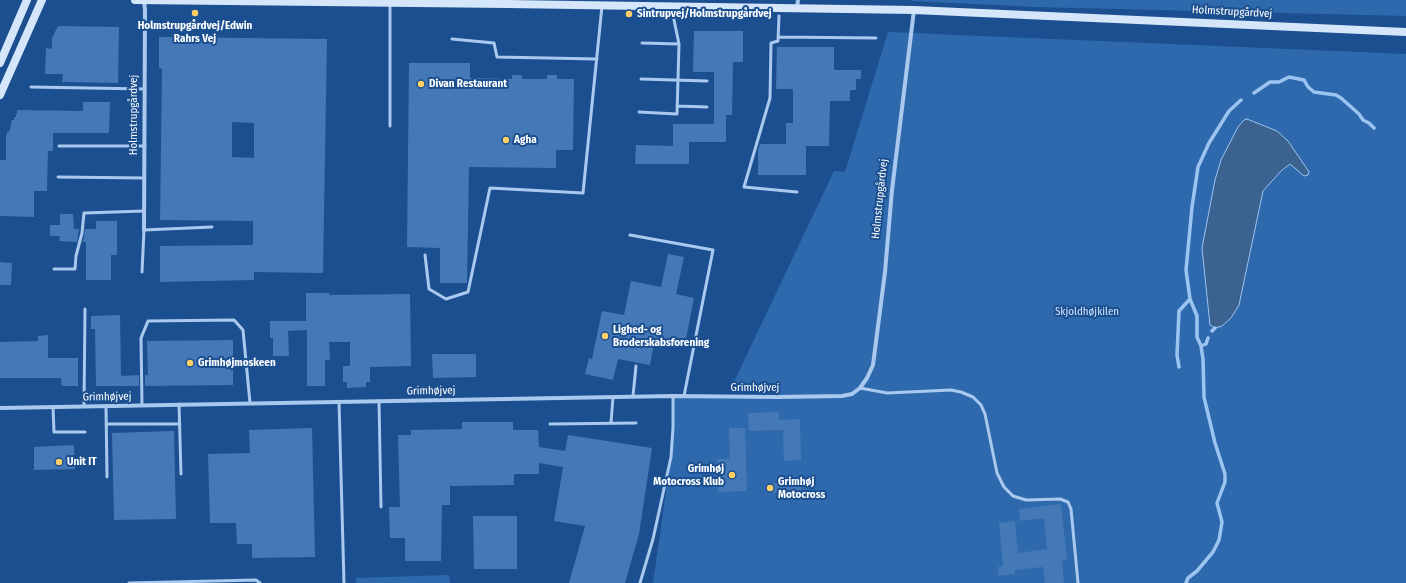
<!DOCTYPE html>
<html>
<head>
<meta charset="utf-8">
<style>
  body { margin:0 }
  canvas { display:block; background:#1b4f8f }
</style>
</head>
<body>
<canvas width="1406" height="583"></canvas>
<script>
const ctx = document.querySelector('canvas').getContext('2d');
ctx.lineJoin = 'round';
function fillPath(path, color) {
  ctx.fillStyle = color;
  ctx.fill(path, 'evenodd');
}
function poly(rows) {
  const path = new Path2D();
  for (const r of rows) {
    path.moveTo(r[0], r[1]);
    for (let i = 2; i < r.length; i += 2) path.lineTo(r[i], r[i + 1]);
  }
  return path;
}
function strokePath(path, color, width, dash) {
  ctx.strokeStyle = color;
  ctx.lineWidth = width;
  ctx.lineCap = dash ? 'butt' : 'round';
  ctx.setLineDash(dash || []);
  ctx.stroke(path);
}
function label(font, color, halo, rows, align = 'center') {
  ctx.font = font + ' "Fira Sans Condensed",sans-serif';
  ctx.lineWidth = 4;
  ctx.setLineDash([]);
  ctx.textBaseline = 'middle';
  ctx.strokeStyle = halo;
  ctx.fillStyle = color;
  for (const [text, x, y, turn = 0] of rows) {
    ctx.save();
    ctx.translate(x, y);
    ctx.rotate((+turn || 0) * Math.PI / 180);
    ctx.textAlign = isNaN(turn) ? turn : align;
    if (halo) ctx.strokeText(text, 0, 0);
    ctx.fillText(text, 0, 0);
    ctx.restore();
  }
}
fillPath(poly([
  [912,0,1406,0,1406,16,1035,7,912,1],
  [888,32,1406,54,1406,583,653,583,671,457,673,396,777,397,780,388,732,386,834,171,845,172],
  [449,575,450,583,356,583,356,578]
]), '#2e69ad');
const water = poly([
  [1247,119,1277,131,1288,141,1309,172,1308,175,1304,176,1290,164,1281,171,1263,191,1239,305,1231,318,1222,326,1215,328,1210,325,1202,248,1215,180,1221,160,1238,127,1244,120,1247,119]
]);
fillPath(water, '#3c6290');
strokePath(water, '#9cc4f0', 1);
strokePath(poly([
  [1254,93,1270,82,1279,82,1289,77,1304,80,1308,87,1314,92,1336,95,1341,98,1359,114,1363,120,1369,123,1374,128],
  [1212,331,1215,328],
  [1201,346,1206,344,1208,338],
  [1179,367,1177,355,1179,311,1190,299],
  [1186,583,1188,578,1197,571,1213,552,1219,540,1222,522,1217,503,1225,482,1225,474,1215,443,1204,397,1203,359,1201,346,1197,337,1197,316,1190,299,1186,270,1192,207,1198,167,1209,143,1229,111,1241,100]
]), '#9cc4f0', 3.5);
fillPath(poly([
  [58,26,119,27,118,83,62,82,63,74,45,74,46,48,52,49,52,38],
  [694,31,743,31,743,62,733,62,732,115,726,115,726,142,689,142,689,164,635,164,636,145,673,146,673,124,714,124,714,72,693,72],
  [159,37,327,39,323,273,254,272,254,280,160,282,160,246,253,245,253,221,160,220,162,69,159,68],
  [232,122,254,123,254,158,232,157],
  [777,47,834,47,834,70,861,70,861,79,856,79,856,90,850,90,850,101,830,101,829,146,806,146,806,175,758,175,758,150,760,144,786,144,786,123,793,123,793,89,776,89],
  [409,63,470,63,470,78,512,79,512,75,522,75,522,79,547,79,547,75,557,75,557,79,574,79,573,150,556,150,556,168,469,167,467,283,440,283,440,248,407,247],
  [83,102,110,102,109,133,53,133,53,151,48,151,47,191,34,191,34,217,0,216,0,160,6,160,6,135,7,135,7,132,9,132,9,130,10,130,12,120,14,120,14,117,16,117,16,114,17,114,17,110,83,111],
  [60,214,73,214,74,229,79,229,77,242,59,241,60,236,50,236,50,225,60,225],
  [96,221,117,221,117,255,111,255,111,280,86,280,86,242,83,242,85,229,96,229],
  [668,254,684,257,676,294,694,298,685,344,655,338,650,365,618,359,613,380,585,374,589,358,592,359,602,311,624,315,631,281,661,287],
  [0,262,12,263,11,285,0,285],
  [306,293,329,293,329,295,410,294,411,366,370,367,370,382,366,382,366,387,347,388,347,382,343,382,343,366,350,366,350,342,329,342,330,360,325,360,325,386,307,386,307,330,288,331,289,356,273,356,273,338,270,338,270,321,306,321],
  [120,315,121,376,139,375,139,386,96,386,95,329,91,329,91,316],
  [48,335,48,358,78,358,78,386,62,386,61,378,0,378,0,342,38,341,38,336],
  [233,340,233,385,145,386,145,375,148,375,147,341],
  [432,354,476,354,476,377,433,378],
  [779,412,779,420,800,419,801,460,784,461,783,430,749,431,748,413],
  [462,422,513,422,513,430,538,430,539,447,565,451,568,435,652,448,639,534,625,583,569,583,585,526,554,521,563,467,539,463,539,474,514,474,514,485,450,486,450,505,442,505,441,561,405,561,405,538,390,538,389,507,400,507,398,435,411,435,411,430,462,429],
  [312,428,315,557,252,558,252,544,237,544,236,523,210,523,208,454,250,453,249,430],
  [729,428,745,428,747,491,718,492,717,459,730,459],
  [174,431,176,519,114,520,112,433],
  [74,445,75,469,34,470,34,447],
  [801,482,801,492,773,493,773,483],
  [1061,504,1067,560,1062,561,1064,583,1045,583,1043,567,1015,570,1015,574,999,576,998,567,1003,566,999,523,1015,521,1018,553,1047,549,1044,518,1020,521,1019,509],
  [473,516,517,516,517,569,474,569]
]), '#4478b7');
strokePath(poly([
  [779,16,778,41,771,43,770,98,744,187,797,192],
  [778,37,876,38],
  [452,39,494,43,497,57,597,59],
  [642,43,679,44],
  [641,79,707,81],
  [31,87,145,89],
  [677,106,707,107],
  [639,112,677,114,679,44,673,15,674,8],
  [390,126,390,4],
  [59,146,145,146],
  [58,177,144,178],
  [630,235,713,250,684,396],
  [425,255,429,289,446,299,468,292,490,188,583,193,602,6],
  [54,269,75,269,76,256,82,233,84,213,144,211],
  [142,272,144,230,212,227],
  [860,388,887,393,951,390,961,392,973,397,981,405,985,414,997,473,1004,487,1013,496,1026,500,1060,499,1068,502,1071,509,1078,583],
  [633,396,636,366],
  [379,401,381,507],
  [339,402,344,583],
  [179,404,181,474],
  [142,405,141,338,148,321,234,320,243,330,250,403],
  [84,406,85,309],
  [106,406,107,477],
  [53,407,54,432,85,432],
  [611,423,613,397],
  [106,424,180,424],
  [550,424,636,423],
  [129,583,256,580,260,583],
  [640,583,653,539,671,457,673,428,673,396]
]), '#a9c9ee', 3);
strokePath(poly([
  [797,8,798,0],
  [144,230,145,10,144,1],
  [0,408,673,396,777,397,842,396,852,394,860,388,867,378,873,365,885,272,892,190,914,10]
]), '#a9c9ee', 4);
strokePath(poly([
  [135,0,508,4,914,10,1406,32],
  [0,63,27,0],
  [0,95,42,0]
]), '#d6e6fa', 8);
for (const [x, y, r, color] of [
  [195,13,4,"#ffd166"],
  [629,14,4,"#ffd166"],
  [421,84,4,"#ffd166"],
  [506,140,4,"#ffd166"],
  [605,336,4,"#ffd166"],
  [190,363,4,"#ffd166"],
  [59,462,4,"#ffd166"],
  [732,475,4,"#ffd166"],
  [770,488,4,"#ffd166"]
]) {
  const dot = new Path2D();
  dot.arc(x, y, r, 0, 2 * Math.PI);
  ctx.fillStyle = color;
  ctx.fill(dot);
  strokePath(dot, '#1b4f8f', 1.5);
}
label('11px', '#fff', '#1b4f8f', [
  ["Holmstrupgårdvej",1232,12,3],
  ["Holmstrupgårdvej",134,115,-90],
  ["Holmstrupgårdvej",880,199,-84],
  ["Grimhøjvej",755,388],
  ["Grimhøjvej",431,391,-1],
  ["Grimhøjvej",107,397,-1]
]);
label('bold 11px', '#fff', '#1b4f8f', [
  ["Sintrupvej/Holmstrupgårdvej",637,14],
  ["Holmstrupgårdvej/Edwin",195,26,"center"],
  ["Rahrs Vej",195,39,"center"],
  ["Divan Restaurant",429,84],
  ["Agha",514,140],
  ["Lighed- og",613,330],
  ["Broderskabsforening",613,343],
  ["Grimhøjmoskeen",198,363],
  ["Unit IT",67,462],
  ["Grimhøj",724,469,"right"],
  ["Motocross Klub",724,482,"right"],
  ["Grimhøj",778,482],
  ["Motocross",778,495]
], 'left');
label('11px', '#cfe3fa', '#1b4f8f', [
  ["Skjoldhøjkilen",1087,312]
]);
</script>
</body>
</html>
